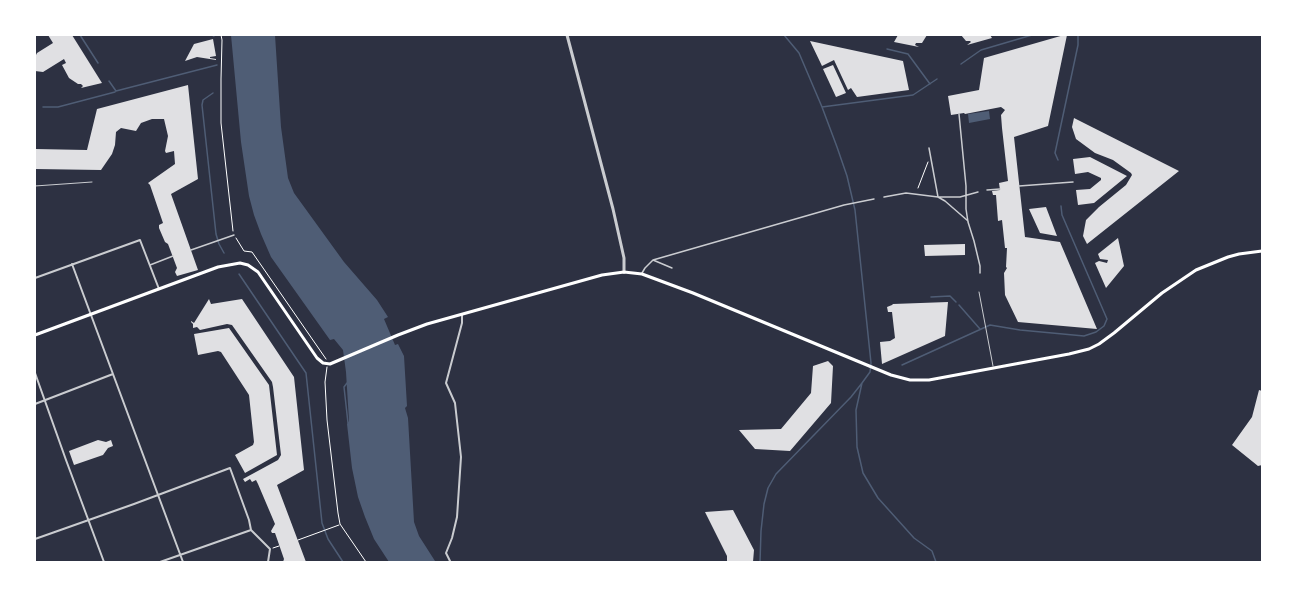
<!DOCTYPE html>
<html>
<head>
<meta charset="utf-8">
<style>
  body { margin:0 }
  #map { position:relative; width:1297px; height:597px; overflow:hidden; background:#2d3142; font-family:"IBM Plex Serif",serif }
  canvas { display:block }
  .frame { position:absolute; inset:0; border:36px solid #fff; pointer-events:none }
</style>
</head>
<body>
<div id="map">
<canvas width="1297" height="597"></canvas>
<div class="frame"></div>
</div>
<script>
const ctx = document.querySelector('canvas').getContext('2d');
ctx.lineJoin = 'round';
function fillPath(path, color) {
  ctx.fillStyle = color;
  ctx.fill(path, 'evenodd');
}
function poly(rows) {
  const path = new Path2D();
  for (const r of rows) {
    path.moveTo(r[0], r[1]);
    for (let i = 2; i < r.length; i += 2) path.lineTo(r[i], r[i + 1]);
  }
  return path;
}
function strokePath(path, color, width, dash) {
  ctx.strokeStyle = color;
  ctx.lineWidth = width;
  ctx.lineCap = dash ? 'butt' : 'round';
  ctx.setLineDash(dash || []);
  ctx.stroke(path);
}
fillPath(poly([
  [231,35,275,35,281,127,288,178,294,193,344,262,377,300,388,317,384,319,395,345,398,344,404,356,407,406,405,408,408,418,414,522,419,536,435,561,441,562,389,562,374,539,365,517,358,497,352,468,347,424,349,421,346,372,343,350,334,339,330,340,271,257,261,234,254,215,249,196,241,142],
  [989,111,990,119,969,123,968,114]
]), '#4f5d75');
strokePath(poly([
  [80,35,98,63],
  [212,35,214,36],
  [784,35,799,53,822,107,837,147,847,176,855,210,871,363,870,372,862,383,856,410,857,447,863,473,878,498,914,538,932,551,936,562],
  [887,49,908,54,930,84],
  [961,64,981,50,1032,35],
  [109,81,116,91,217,65],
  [213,93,203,100,202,105,216,234,219,244,224,253],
  [43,107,58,107,115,92],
  [822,107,913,95,937,79],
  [1058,160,1055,153,1078,45,1078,35],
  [239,274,306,373,322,523,328,539,343,562],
  [931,297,950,296,956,302],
  [959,305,980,329],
  [902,365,990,325,1020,330,1084,336,1096,332,1104,326,1107,319,1062,215,1061,206],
  [347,383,344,387,348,423],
  [760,562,761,531,764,504,768,488,776,474,851,397,862,383]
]), '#4f5d75', 1.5);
fillPath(poly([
  [48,35,72,35,102,83,81,88,83,86,81,84,78,84,69,78,62,65,66,63,64,59,43,72,35,71,35,57,37,53,53,43],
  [898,35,927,35,922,43,916,43,915,45,919,47,894,42],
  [961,35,990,35,992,38,967,45,971,42,970,41,966,41],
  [1064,35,1067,35,1048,126,1014,137,1025,237,1060,242,1097,329,1018,322,1005,295,1004,273,1007,268,1006,267,1007,248,1005,248,1002,220,998,221,996,195,993,195,992,191,1000,190,999,183,1008,181,1002,128,1001,115,1005,110,1001,107,965,114,964,113,951,115,948,96,979,90,984,58],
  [213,39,216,56,210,57,210,58,216,59,216,60,197,57,185,61,194,44],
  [810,41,903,61,909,90,857,97,851,88,848,90,834,60,822,66],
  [833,65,846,93,836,97,823,69],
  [188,85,198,179,171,194,198,270,177,276,175,272,177,268,168,244,165,242,159,228,159,225,163,223,150,185,148,183,175,164,174,151,166,153,165,151,168,136,164,119,152,119,141,123,136,131,121,128,116,132,115,145,112,154,101,170,35,169,35,149,87,150,97,109],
  [1074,118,1179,171,1087,244,1083,236,1086,220,1099,207,1126,185,1132,175,1131,173,1113,160,1095,153,1076,139,1072,127],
  [1090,157,1127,176,1094,203,1078,205,1076,190,1090,189,1101,180,1101,178,1088,172,1075,174,1073,159],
  [1046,207,1057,236,1040,233,1029,209],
  [1118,238,1124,266,1106,288,1095,263,1099,261,1107,263,1108,260,1100,259,1098,254],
  [965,244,965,255,925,256,924,245],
  [209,299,211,304,242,299,294,377,304,470,277,485,306,562,283,562,284,559,275,533,272,533,271,531,275,524,258,484,256,480,252,482,250,479,245,482,243,479,278,460,281,455,273,387,272,382,232,325,227,324,200,330,197,327,193,328,193,324,191,322,191,321,194,323],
  [948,302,945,336,882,364,880,342,890,341,895,338,892,312,888,312,887,307,892,305,893,304],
  [229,328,269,385,277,455,245,473,235,455,253,445,254,442,249,395,221,352,218,351,198,355,194,334],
  [828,361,833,366,831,403,790,451,755,449,739,430,781,429,811,393,813,366],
  [1259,390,1262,391,1262,465,1258,466,1232,445,1252,417],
  [98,440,106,442,111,440,113,446,108,448,103,455,74,465,69,451],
  [733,510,754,550,753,562,727,562,727,556,705,512]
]), '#e0e0e3');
strokePath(poly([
  [221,35,222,40,221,79,221,123,233,231],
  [918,188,928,162],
  [236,238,244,251,252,252,326,359],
  [327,367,325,382,327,420,338,513,340,524,366,562],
  [298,540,339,525],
  [273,548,279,546]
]), '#fff', 1);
strokePath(poly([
  [35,186,92,182],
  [979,292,993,366]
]), '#caccd0', 1);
strokePath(poly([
  [959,114,966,186,966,209,968,222,974,241,980,266,980,273],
  [929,148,938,197,945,201,968,221],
  [1019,186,1073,182],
  [987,190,1000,189],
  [884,197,906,193,938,197,960,197,978,192],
  [191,250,234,235],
  [653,260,672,268],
  [150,265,173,256],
  [642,273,645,268,653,260,844,205,874,199]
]), '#caccd0', 1.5);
strokePath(poly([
  [72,264,183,562],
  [35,278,140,240,159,289],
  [35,373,66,460,104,562],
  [35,404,113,374],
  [35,539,134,504,230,468,249,520,251,530,270,549,268,562],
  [450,561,446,553,452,538,457,517,461,457,455,403,446,383,462,323,462,314],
  [160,562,251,530]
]), '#caccd0', 2);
strokePath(poly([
  [567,35,613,209,624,258,624,272]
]), '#caccd0', 3);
strokePath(poly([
  [35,335,218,267,240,263,248,265,258,272,317,358,323,363,330,364,398,335,427,324,602,275,624,272,642,274,693,293,891,375,910,380,929,380,1069,354,1089,349,1099,344,1114,333,1162,293,1196,270,1228,257,1239,254,1262,251]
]), '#fff', 3);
</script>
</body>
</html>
